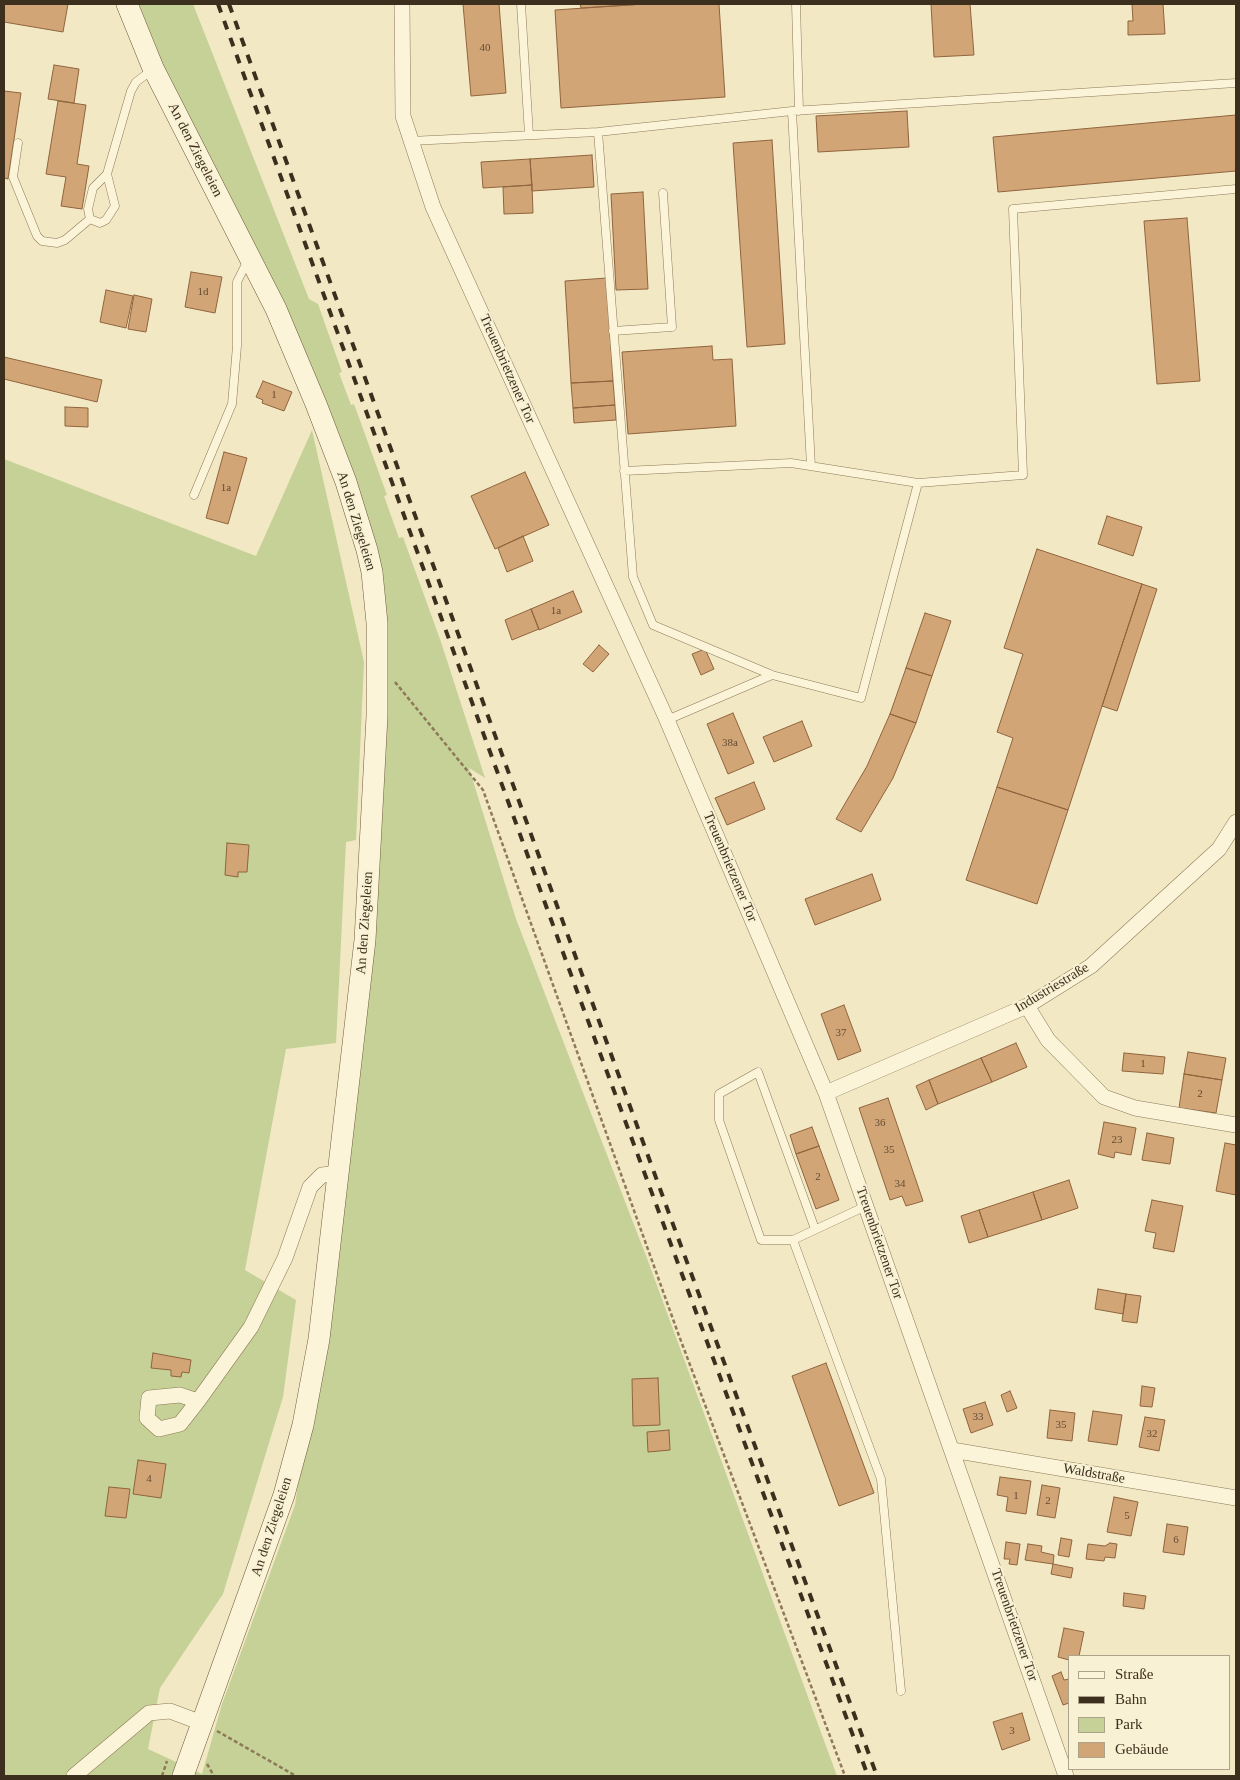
<!DOCTYPE html>
<html>
<head>
<meta charset="utf-8">
<style>
  body { margin:0 }
  #map { position:relative; width:1240px; height:1780px; overflow:hidden; background:#f2e8c4; font-family:"Times New Roman",serif }
  canvas { display:block }
  .frame { position:absolute; inset:0; border:5px solid #3d2f1e; pointer-events:none }
  .legend { position:absolute; left:1068px; top:1655px; width:162px; height:115px; box-sizing:border-box; background:#f8f1d4; border:1px solid #ada38b; margin:0; padding:6px 9px; list-style:none; font-size:15px; color:#3d2f1e }
  .legend li { display:flex; align-items:center; gap:10px; height:25px }
  .legend b { width:25px; border:1px solid #ada38b }
</style>
</head>
<body>
<div id="map">
<canvas width="1240" height="1780"></canvas>
<div class="frame"></div>
<ul class="legend">
<li><b style="height:6px;background:#fbf4d8"></b>Straße</li>
<li><b style="height:6px;background:#3d2f1e"></b>Bahn</li>
<li><b style="height:14px;background:#c5d197"></b>Park</li>
<li><b style="height:14px;background:#d2a577"></b>Gebäude</li>
</ul>
</div>
<script>
const ctx = document.querySelector('canvas').getContext('2d');
ctx.lineJoin = 'round';
function fillPath(path, color) {
  ctx.fillStyle = color;
  ctx.fill(path, 'evenodd');
}
function poly(rows) {
  const path = new Path2D();
  for (const r of rows) {
    path.moveTo(r[0], r[1]);
    for (let i = 2; i < r.length; i += 2) path.lineTo(r[i], r[i + 1]);
  }
  return path;
}
function strokePath(path, color, width, dash) {
  ctx.strokeStyle = color;
  ctx.lineWidth = width;
  ctx.lineCap = dash ? 'butt' : 'round';
  ctx.setLineDash(dash || []);
  ctx.stroke(path);
}
function label(font, color, halo, rows, align = 'center') {
  ctx.font = font + ' "Times New Roman",serif';
  ctx.lineWidth = 4;
  ctx.setLineDash([]);
  ctx.textBaseline = 'middle';
  ctx.strokeStyle = halo;
  ctx.fillStyle = color;
  for (const [text, x, y, turn = 0] of rows) {
    ctx.save();
    ctx.translate(x, y);
    ctx.rotate((+turn || 0) * Math.PI / 180);
    ctx.textAlign = isNaN(turn) ? turn : align;
    if (halo) ctx.strokeText(text, 0, 0);
    ctx.fillText(text, 0, 0);
    ctx.restore();
  }
}
fillPath(poly([
  [139,4,193,4,309,299,318,304,342,372,339,373,351,405,354,404,387,495,384,496,399,538,403,537,441,642,485,778,469,768,516,919,648,1261,837,1776,4,1776,4,459,256,556,312,430,364,662,356,840,346,842,336,1043,286,1049,245,1270,296,1300,283,1397,223,1594,160,1688,148,1749,202,1774,222,1704,295,1505,365,1036,378,564,159,63]
]), '#c5d197');
const building = poly([
  [4,4,68,4,63,32,4,22,4,4],
  [463,4,499,4,506,93,471,96,463,4],
  [580,4,644,4,581,8,580,4],
  [644,4,719,4,725,97,561,108,555,10,644,4],
  [931,4,970,4,974,55,934,57,931,4],
  [1132,4,1163,4,1165,34,1128,35,1128,21,1133,21,1132,4],
  [54,65,79,69,74,103,48,99,54,65],
  [4,91,21,93,8,179,4,178,4,91],
  [58,101,86,105,77,164,89,166,82,209,61,206,66,177,46,174,58,101],
  [907,111,909,147,818,152,816,116,907,111],
  [1236,115,1236,171,998,192,993,137,1236,115],
  [772,140,785,344,747,347,733,143,772,140],
  [592,155,594,187,532,191,530,159,592,155],
  [530,159,532,185,483,188,481,162,530,159],
  [532,185,533,213,504,214,503,187,532,185],
  [643,192,648,289,616,290,611,194,643,192],
  [1187,218,1200,381,1157,384,1144,221,1187,218],
  [191,272,222,277,215,313,185,307,191,272],
  [607,278,613,381,571,383,565,281,607,278],
  [106,290,133,296,126,328,100,322,106,290],
  [134,295,152,299,146,332,128,329,134,295],
  [712,346,713,360,732,359,736,426,628,434,622,352,712,346],
  [4,357,102,380,97,402,4,379,4,357],
  [263,381,292,392,284,411,262,403,263,400,256,397,263,381],
  [613,381,615,405,573,408,571,383,613,381],
  [615,405,616,420,574,423,573,408,615,405],
  [65,407,88,408,88,427,65,426,65,407],
  [224,452,247,458,228,524,206,518,224,452],
  [525,472,549,525,495,549,471,496,525,472],
  [1107,516,1142,527,1133,556,1098,544,1107,516],
  [523,536,533,561,507,572,498,548,523,536],
  [1037,549,1142,584,1068,810,997,787,1013,738,997,732,1023,654,1004,648,1037,549],
  [1142,584,1157,589,1117,711,1102,706,1142,584],
  [573,591,582,612,539,630,531,609,573,591],
  [531,609,539,629,512,640,505,620,531,609],
  [925,613,951,621,932,676,906,668,925,613],
  [599,645,609,654,593,672,583,664,599,645],
  [705,649,714,669,701,675,692,654,705,649],
  [906,668,932,676,916,723,890,714,906,668],
  [733,713,754,763,728,774,707,724,733,713],
  [890,714,916,723,893,778,861,832,836,819,867,766,890,714],
  [802,721,812,746,774,762,763,737,802,721],
  [754,782,765,809,727,825,715,798,754,782],
  [997,787,1068,810,1037,904,966,880,997,787],
  [227,843,249,845,247,872,238,872,238,877,225,875,227,843],
  [872,874,881,900,815,925,805,899,872,874],
  [844,1005,861,1051,838,1060,821,1014,844,1005],
  [1016,1043,1027,1067,992,1082,981,1058,1016,1043],
  [1188,1052,1226,1058,1222,1080,1184,1074,1188,1052],
  [1124,1053,1165,1057,1163,1074,1122,1071,1124,1053],
  [981,1058,992,1082,938,1104,929,1080,981,1058],
  [1184,1074,1222,1080,1216,1113,1179,1108,1184,1074],
  [929,1080,938,1104,926,1110,916,1086,929,1080],
  [888,1098,923,1201,906,1206,902,1196,890,1200,859,1108,888,1098],
  [1104,1122,1136,1128,1131,1155,1115,1152,1114,1158,1098,1154,1104,1122],
  [812,1127,819,1146,796,1154,790,1135,812,1127],
  [1147,1133,1174,1138,1170,1164,1142,1160,1147,1133],
  [1225,1143,1236,1145,1236,1195,1216,1191,1225,1143],
  [819,1146,839,1200,816,1209,796,1154,819,1146],
  [1069,1180,1078,1208,1042,1220,1033,1192,1069,1180],
  [1033,1192,1042,1220,988,1237,979,1210,1033,1192],
  [1152,1200,1183,1206,1174,1252,1153,1248,1156,1233,1145,1231,1152,1200],
  [979,1210,988,1237,969,1243,961,1216,979,1210],
  [1098,1289,1126,1294,1123,1314,1095,1309,1098,1289],
  [1126,1294,1141,1296,1137,1323,1122,1321,1126,1294],
  [153,1353,191,1360,189,1373,182,1372,181,1377,171,1376,171,1370,151,1368,153,1353],
  [826,1363,874,1493,839,1506,792,1376,826,1363],
  [658,1378,660,1425,633,1426,632,1379,658,1378],
  [1142,1386,1155,1388,1152,1407,1140,1406,1142,1386],
  [1010,1391,1017,1408,1007,1412,1001,1395,1010,1391],
  [985,1402,993,1425,971,1433,963,1409,985,1402],
  [1050,1410,1075,1413,1072,1441,1047,1438,1050,1410],
  [1093,1411,1122,1415,1117,1445,1088,1441,1093,1411],
  [1145,1417,1165,1420,1159,1451,1139,1447,1145,1417],
  [669,1430,670,1450,648,1452,647,1432,669,1430],
  [138,1460,166,1464,161,1498,133,1494,138,1460],
  [1000,1477,1031,1481,1026,1514,1006,1511,1008,1497,997,1495,1000,1477],
  [1042,1485,1060,1488,1055,1518,1037,1515,1042,1485],
  [109,1487,130,1489,126,1518,105,1516,109,1487],
  [1114,1497,1138,1502,1131,1536,1107,1532,1114,1497],
  [1167,1524,1188,1527,1184,1555,1163,1552,1167,1524],
  [1061,1538,1072,1540,1069,1557,1058,1555,1061,1538],
  [1006,1542,1020,1544,1017,1565,1009,1564,1010,1559,1004,1559,1006,1542],
  [1110,1543,1117,1544,1115,1558,1105,1557,1104,1561,1086,1559,1088,1544,1105,1546,1110,1543],
  [1028,1544,1042,1546,1041,1552,1054,1555,1053,1564,1025,1560,1028,1544],
  [1053,1564,1073,1568,1071,1578,1051,1574,1053,1564],
  [1124,1593,1146,1596,1144,1609,1123,1606,1124,1593],
  [1064,1628,1084,1632,1079,1656,1069,1656,1069,1660,1058,1657,1064,1628],
  [1061,1672,1064,1680,1069,1679,1069,1703,1063,1705,1052,1676,1061,1672],
  [1022,1713,1030,1740,1002,1750,993,1722,1022,1713]
]);
fillPath(building, '#d2a577');
strokePath(building, '#8f643d', 1);
const lane = poly([
  [521,4,529,135],
  [796,4,799,111],
  [792,111,811,466],
  [598,132,633,577,653,625,772,675,861,698,918,483],
  [410,141,598,132,792,111,1236,83],
  [18,143,13,177,37,236,42,241,57,243,65,240,90,219],
  [107,174,93,188,88,209,90,219,100,223,106,220,115,206,107,174,131,91,136,82,152,70],
  [613,331,672,327,663,193],
  [624,471,791,463,918,483,1023,475,1013,209,1236,189],
  [194,495,232,404,237,346,237,282,248,260],
  [667,720,772,675],
  [866,1206,793,1240,881,1479,901,1691],
  [793,1240,761,1240,719,1120,719,1094,758,1072,815,1229]
]);
const street = poly([
  [402,4,403,116,433,207,667,720,826,1093,1066,1776],
  [1027,1006,1048,1040,1104,1097,1135,1108,1236,1125],
  [826,1093,1027,1006,1091,966,1219,849,1236,822],
  [198,1401,180,1395,149,1398,147,1418,159,1429,180,1424,198,1401,251,1327,285,1258,310,1187,322,1175,339,1173],
  [952,1450,1236,1498],
  [74,1776,149,1713,170,1711,202,1723]
]);
const secondary = poly([
  [127,4,153,68,276,309,316,404,346,482,367,550,372,572,377,623,377,716,365,940,319,1339,303,1425,284,1495,183,1776]
]);
strokePath(lane, '#8e7959', 9);
strokePath(street, '#8e7959', 16);
strokePath(secondary, '#705a3c', 22);
strokePath(poly([
  [395,682,483,790,678,1333,845,1776],
  [217,1731,296,1776],
  [207,1764,214,1776],
  [162,1776,167,1761]
]), '#8e7959', 2.5, [4, 2.5]);
strokePath(lane, '#fbf4d8', 8);
strokePath(street, '#fbf4d8', 15);
strokePath(secondary, '#fbf4d8', 21);
strokePath(poly([
  [218,4,577,991,868,1776],
  [229,4,667,1208,877,1776]
]), '#3d2f1e', 4, [9, 9]);
label('11px', '#624c34', null, [
  ["40",485,48],
  ["1d",203,292],
  ["1",274,395],
  ["1a",226,488],
  ["1a",556,611],
  ["38a",730,743],
  ["37",841,1033],
  ["1",1143,1064],
  ["2",1200,1094],
  ["36",880,1123],
  ["23",1117,1140],
  ["35",889,1150],
  ["2",818,1177],
  ["34",900,1184],
  ["33",978,1417],
  ["35",1061,1425],
  ["32",1152,1434],
  ["4",149,1479],
  ["1",1016,1496],
  ["2",1048,1501],
  ["5",1127,1516],
  ["6",1176,1540],
  ["3",1012,1731]
]);
label('14px', '#3d2f1e', '#f8f1d4', [
  ["An den Ziegeleien",195,150,63],
  ["Treuenbrietzener Tor",507,369,66],
  ["An den Ziegeleien",356,521,73],
  ["Treuenbrietzener Tor",730,867,67],
  ["An den Ziegeleien",365,923,-86],
  ["Industriestraße",1052,988,-31],
  ["Treuenbrietzener Tor",879,1243,71],
  ["Waldstraße",1094,1474,10],
  ["An den Ziegeleien",272,1527,-72],
  ["Treuenbrietzener Tor",1014,1625,71]
]);
</script>
</body>
</html>
